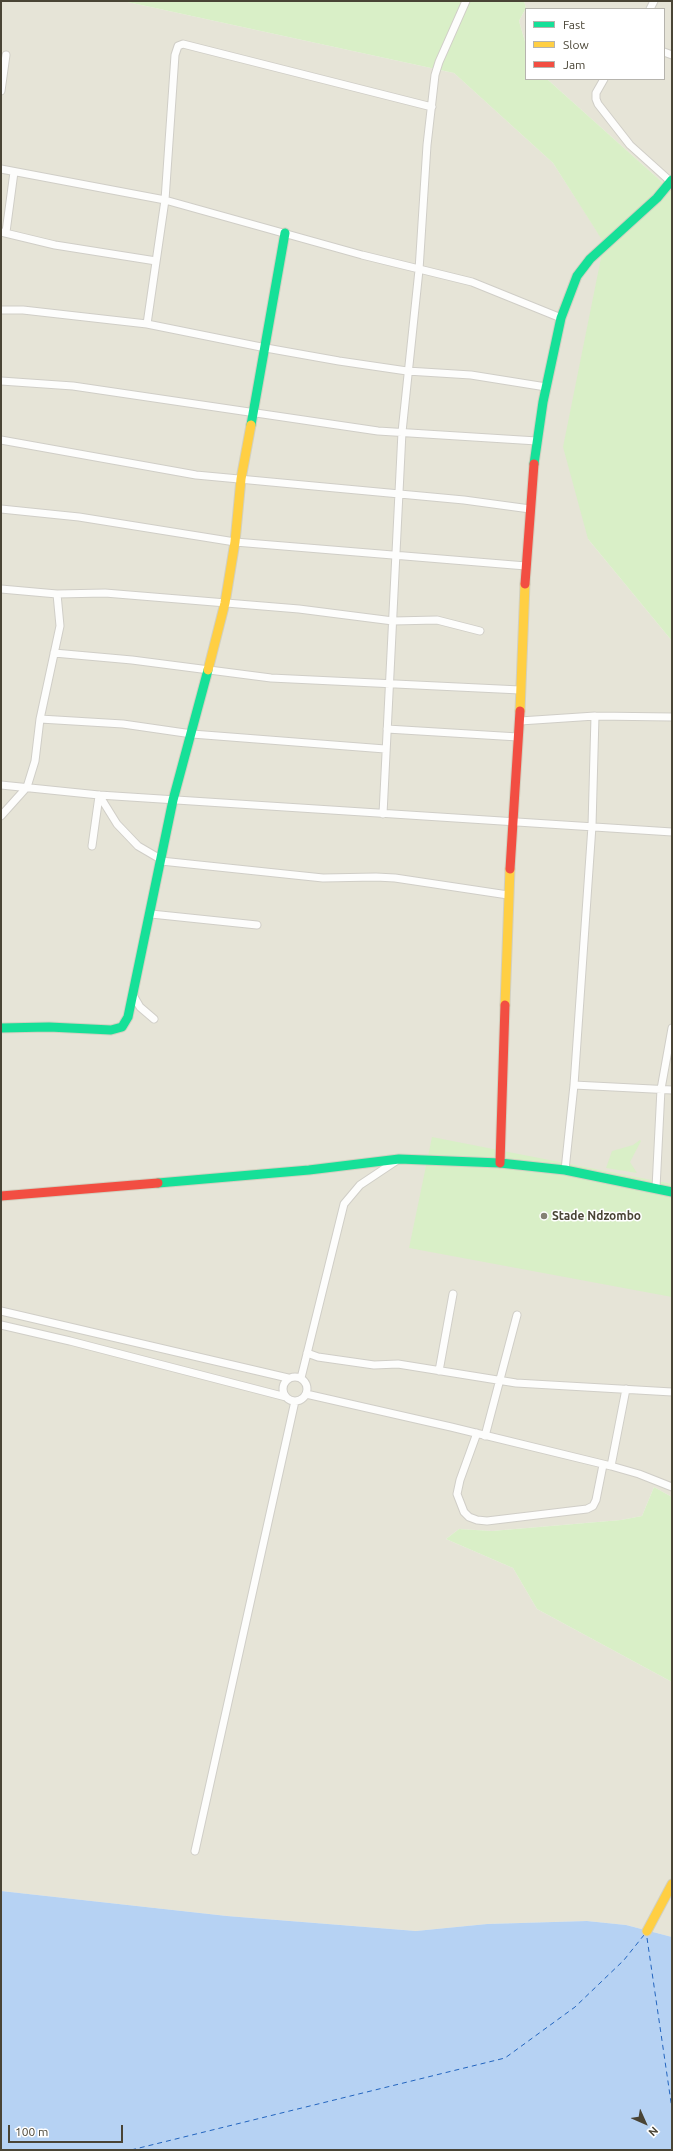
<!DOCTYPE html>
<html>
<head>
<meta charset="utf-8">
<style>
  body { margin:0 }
  #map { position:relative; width:673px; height:2151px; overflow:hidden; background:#f2f1ea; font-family:Ubuntu,sans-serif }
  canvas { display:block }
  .frame { position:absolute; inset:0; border:2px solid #494435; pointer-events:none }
  .legend { position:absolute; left:525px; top:8px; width:140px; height:72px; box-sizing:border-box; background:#fff; border:1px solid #b6b4ae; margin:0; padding:5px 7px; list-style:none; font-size:12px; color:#494435 }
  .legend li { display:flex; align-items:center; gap:8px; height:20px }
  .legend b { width:20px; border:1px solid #b6b4ae }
  .north { position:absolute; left:625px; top:2103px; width:40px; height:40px; -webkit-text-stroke:3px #fff; paint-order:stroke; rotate:135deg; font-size:11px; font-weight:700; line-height:16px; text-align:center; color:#494435 }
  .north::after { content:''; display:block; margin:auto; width:14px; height:18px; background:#494435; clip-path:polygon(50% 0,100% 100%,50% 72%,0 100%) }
  .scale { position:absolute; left:8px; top:2125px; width:115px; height:18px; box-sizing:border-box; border:2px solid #494435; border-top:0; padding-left:5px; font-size:12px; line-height:14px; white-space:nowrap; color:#494435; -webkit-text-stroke:3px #fff; paint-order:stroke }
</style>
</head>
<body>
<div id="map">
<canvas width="673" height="2151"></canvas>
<div class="frame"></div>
<ul class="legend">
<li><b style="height:5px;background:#16e098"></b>Fast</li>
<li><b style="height:5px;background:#ffcf43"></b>Slow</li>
<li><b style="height:5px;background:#f24e42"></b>Jam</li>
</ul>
<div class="north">N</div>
<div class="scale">100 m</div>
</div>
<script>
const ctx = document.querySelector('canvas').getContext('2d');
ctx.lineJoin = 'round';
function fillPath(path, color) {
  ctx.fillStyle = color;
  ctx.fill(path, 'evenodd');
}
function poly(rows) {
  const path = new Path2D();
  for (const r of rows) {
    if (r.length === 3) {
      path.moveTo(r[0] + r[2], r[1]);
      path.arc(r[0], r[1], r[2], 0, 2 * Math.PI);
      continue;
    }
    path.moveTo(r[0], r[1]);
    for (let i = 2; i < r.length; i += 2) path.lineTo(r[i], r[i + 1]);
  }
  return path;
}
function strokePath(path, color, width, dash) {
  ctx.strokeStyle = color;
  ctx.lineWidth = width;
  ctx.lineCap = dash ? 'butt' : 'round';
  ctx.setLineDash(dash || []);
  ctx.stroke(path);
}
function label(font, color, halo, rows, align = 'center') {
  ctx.font = font + ' Ubuntu,sans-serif';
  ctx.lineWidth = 3;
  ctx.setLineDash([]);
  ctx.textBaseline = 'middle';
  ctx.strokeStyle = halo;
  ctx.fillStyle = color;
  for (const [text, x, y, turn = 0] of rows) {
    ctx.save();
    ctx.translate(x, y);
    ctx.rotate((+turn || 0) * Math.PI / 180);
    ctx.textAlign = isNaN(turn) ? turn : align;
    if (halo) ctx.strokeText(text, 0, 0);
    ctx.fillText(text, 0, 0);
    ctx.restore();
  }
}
fillPath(poly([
  [1,1,123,1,454,73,553,163,604,242,588,539,672,641,672,1497,654,1487,642,1516,621,1520,492,1531,459,1529,446,1539,513,1568,537,1609,672,1682,672,1937,626,1925,587,1921,487,1924,416,1931,227,1916,1,1891],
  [524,1,672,1,672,191,547,79,664,79,664,9,526,9,526,45,519,21,526,8]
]), '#e6e4d7');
fillPath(poly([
  [123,1,524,1,526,8,519,21,526,45,526,79,547,79,672,191,672,641,588,539,563,447,604,243,553,163,454,73],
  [432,1137,672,1184,672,1297,409,1248],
  [640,1140,641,1141,630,1162,637,1173,606,1168,612,1151,633,1145],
  [654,1487,672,1497,672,1682,537,1609,513,1568,446,1539,459,1529,492,1531,621,1520,642,1516]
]), '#d9efc7');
fillPath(poly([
  [1,1891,227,1916,416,1931,487,1924,587,1921,626,1925,672,1937,672,2150,1,2150]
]), '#b6d2f3');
strokePath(poly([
  [647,1938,672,2109],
  [131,2150,505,2058,575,2007,624,1960,644,1935]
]), '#2365bf', 1, [5, 4]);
const street = poly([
  [650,9,654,1],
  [664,52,672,55],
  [604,79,596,93,596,99,598,104,630,145,671,182],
  [1,91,6,55],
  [1,169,165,200,362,255,472,282,561,318],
  [1,232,55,245,156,261],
  [6,232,14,172],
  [1,310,23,310,147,324,266,348,339,361,407,371,471,375,546,387],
  [147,324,165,200,175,55,178,46,183,44,432,107],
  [1,381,73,386,378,431,537,441],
  [1,440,196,475,464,500,530,509],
  [1,509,79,517,235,542,526,566],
  [1,589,57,594,105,593,299,609,393,621,437,620,480,631],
  [54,653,132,660,271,678,520,690],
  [40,719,123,724,192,734,385,749],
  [520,721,595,716,672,717],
  [387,729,518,737],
  [1,785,99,795,672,832],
  [99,795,117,824,138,846,162,860],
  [383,814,402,432,419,270,427,145,435,75,439,62,466,1],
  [1,816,27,787,35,761,40,719,60,626,57,594],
  [92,846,99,796],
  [161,861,323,878,376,877,395,878,508,895],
  [151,914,257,925],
  [133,995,140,1007,154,1019],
  [574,1085,672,1090],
  [565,1170,574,1085,592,826,595,716],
  [656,1188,661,1089,672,1028],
  [1,1311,288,1378],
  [1,1325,70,1341,286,1397],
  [307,1353,318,1357,374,1365,398,1364,516,1383,672,1392],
  [439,1371,453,1294],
  [295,1389,12],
  [301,1378,344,1204,360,1185,396,1161],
  [306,1394,451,1427,611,1466,639,1474,672,1487],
  [477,1433,460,1480,457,1494,464,1512,469,1517,477,1520,487,1521,587,1509,593,1506,596,1500,603,1465],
  [485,1436,517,1315],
  [611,1466,626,1389],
  [195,1851,295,1401]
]);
const fast = poly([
  [251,425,285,233],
  [534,464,543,402,561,318,577,276,590,259,657,198,672,180],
  [1,1028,49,1027,111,1030,122,1027,128,1017,173,800,208,670],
  [158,1183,309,1170,399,1159,500,1163,565,1170,672,1192]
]);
const slow = poly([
  [208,670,225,603,235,542,241,479,251,425],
  [520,711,525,584],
  [505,1005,510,869],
  [647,1931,672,1884]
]);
const jam = poly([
  [525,584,534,464],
  [510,869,520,711],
  [500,1163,505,1005],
  [1,1196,158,1183]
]);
strokePath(street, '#d0cec7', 9);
strokePath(fast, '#d2d0c0', 11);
strokePath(slow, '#d2d0c0', 11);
strokePath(jam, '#d2d0c0', 11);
strokePath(street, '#fdfdfc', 7);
strokePath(fast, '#16e098', 9);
strokePath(slow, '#ffcf43', 9);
strokePath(jam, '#f24e42', 9);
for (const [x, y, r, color] of [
  [544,1216,4,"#848174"]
]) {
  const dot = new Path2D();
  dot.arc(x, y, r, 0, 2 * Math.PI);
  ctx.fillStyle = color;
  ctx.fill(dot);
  strokePath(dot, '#fff', 1.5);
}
label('bold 12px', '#494435', '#fff', [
  ["Stade Ndzombo",552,1216]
], 'left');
</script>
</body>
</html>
